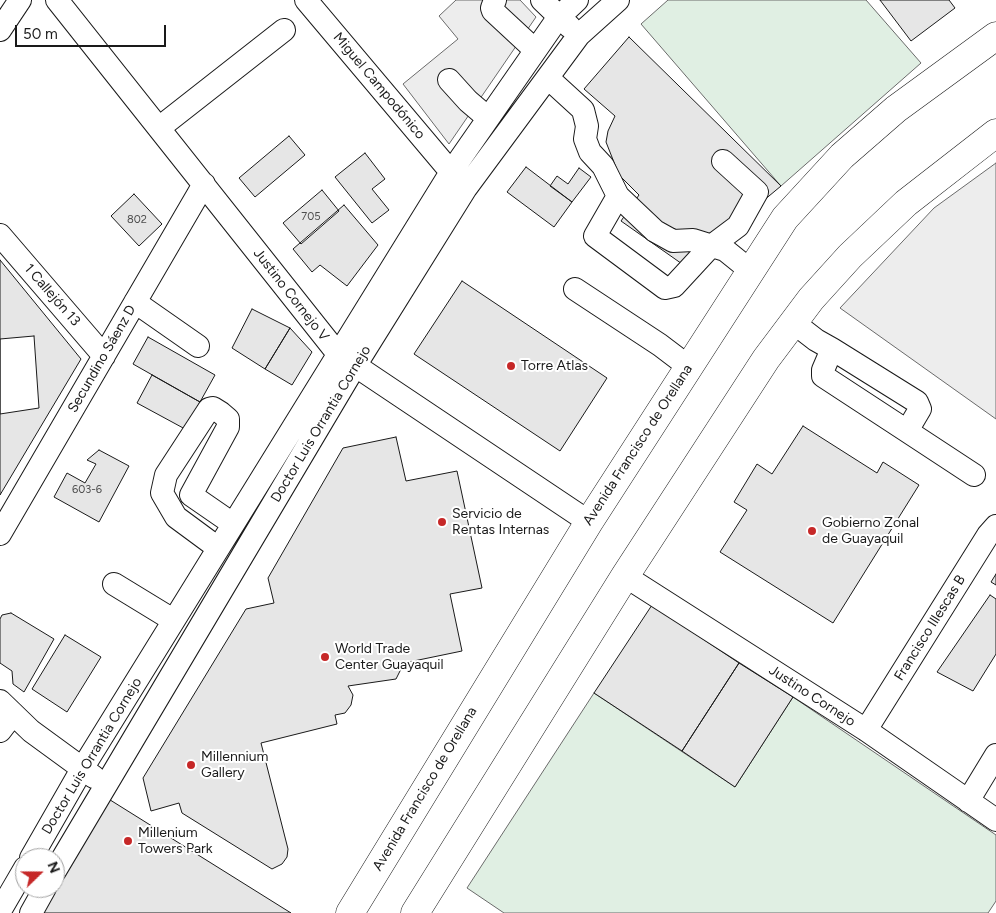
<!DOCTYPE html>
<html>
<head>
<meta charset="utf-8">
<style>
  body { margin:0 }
  #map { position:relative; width:996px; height:913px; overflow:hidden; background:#fff; font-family:Figtree,sans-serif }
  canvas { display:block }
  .north { position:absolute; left:15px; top:848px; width:50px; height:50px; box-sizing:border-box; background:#fff; border:1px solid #a3a3a3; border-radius:50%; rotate:68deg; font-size:14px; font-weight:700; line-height:20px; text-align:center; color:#1a1a1a }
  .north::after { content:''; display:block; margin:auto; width:18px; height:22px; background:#c62828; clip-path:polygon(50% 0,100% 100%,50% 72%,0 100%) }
  .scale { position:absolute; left:15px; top:25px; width:151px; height:22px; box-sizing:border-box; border:2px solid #1a1a1a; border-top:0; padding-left:6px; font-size:15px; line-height:18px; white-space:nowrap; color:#1a1a1a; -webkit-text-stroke:4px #fff; paint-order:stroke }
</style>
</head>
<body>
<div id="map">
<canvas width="996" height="913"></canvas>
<div class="north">N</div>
<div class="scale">50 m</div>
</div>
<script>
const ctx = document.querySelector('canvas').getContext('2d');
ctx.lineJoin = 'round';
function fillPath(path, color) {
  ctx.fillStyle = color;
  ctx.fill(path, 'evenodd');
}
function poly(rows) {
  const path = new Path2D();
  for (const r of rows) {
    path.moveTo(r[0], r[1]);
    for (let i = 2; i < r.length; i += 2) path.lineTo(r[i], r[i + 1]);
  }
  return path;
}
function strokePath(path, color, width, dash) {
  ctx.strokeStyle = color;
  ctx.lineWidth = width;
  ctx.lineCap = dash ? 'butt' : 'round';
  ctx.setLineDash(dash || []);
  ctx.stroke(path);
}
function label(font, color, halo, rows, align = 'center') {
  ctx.font = font + ' Figtree,sans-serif';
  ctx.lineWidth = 4;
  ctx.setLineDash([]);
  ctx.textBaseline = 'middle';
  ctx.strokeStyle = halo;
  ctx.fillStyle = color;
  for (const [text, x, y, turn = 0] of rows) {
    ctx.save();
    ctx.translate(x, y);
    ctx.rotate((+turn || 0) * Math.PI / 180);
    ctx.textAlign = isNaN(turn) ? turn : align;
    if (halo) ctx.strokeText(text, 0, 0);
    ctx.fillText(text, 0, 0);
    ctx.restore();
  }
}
const green = poly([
  [668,0,866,0,921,63,781,186,641,24,668,0],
  [594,693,735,787,793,697,996,835,996,901,988,913,504,913,467,888,594,693]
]);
fillPath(green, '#e0efe3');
strokePath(green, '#6a6a6a', 1);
const parking = poly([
  [456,0,520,0,536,17,449,144,403,84,458,39,439,16,456,0],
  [996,163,996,419,840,308,934,208,996,163]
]);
fillPath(parking, '#ededed');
strokePath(parking, '#6a6a6a', 1);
const building = poly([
  [880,0,949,0,955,8,911,41,880,0],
  [629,37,781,186,685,266,621,221,639,195,619,175,606,142,608,131,615,116,584,89,629,37],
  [289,136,305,155,255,197,239,178,289,136],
  [365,153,385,179,372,189,389,210,372,223,335,177,365,153],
  [526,167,572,202,554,227,507,192,526,167],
  [579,168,591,177,572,202,550,186,557,176,568,184,579,168],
  [322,190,339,211,301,244,283,223,322,190],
  [134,194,162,224,139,246,111,216,134,194],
  [344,205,378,245,347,286,320,265,312,272,293,249,344,205],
  [0,260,81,359,0,495,0,260],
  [462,281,607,378,560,451,414,354,462,281],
  [252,309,290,328,265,369,232,348,252,309],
  [290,328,312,352,292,385,265,369,290,328],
  [34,336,39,408,0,414,0,339,34,336],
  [148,337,215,375,200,402,133,364,148,337],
  [152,375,200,402,185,429,137,403,152,375],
  [803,426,877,473,883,462,919,485,833,623,720,552,747,510,734,502,757,464,772,474,803,426],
  [396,437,406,481,457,471,482,588,450,594,462,651,404,663,396,679,348,686,353,695,351,705,345,713,335,715,337,724,261,743,288,849,287,857,282,864,272,869,182,813,179,803,151,811,143,778,246,609,274,603,268,578,343,448,396,437],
  [99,450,129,466,99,522,54,497,67,473,85,483,96,464,87,460,99,450],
  [996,574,996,585,991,582,996,574],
  [990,595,996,599,996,654,973,691,937,672,990,595],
  [652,605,739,663,682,751,594,693,652,605],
  [11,613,54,639,24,692,13,684,12,671,0,663,0,619,2,615,11,613],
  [65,635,101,657,67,712,32,689,65,635],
  [739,663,793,697,735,787,682,751,739,663],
  [107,798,291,913,37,913,55,888,55,883,107,798]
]);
fillPath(building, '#e6e6e6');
strokePath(building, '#1a1a1a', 1);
const minor = poly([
  [57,0,338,354,589,522],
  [306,0,451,172],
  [495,0,492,8,493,11,535,50],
  [542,0,570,27],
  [0,30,20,0],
  [548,78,583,110,587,126,585,139,590,152,603,166,618,196,595,236,665,288,674,286,710,247,738,226,757,192,723,161],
  [449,80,468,101,488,118],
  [159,128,284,30],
  [618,196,655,231,673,241,693,240,725,250,751,271],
  [0,235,104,356],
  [575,289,660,345,689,367],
  [135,302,198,346],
  [794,323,816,340,832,349,917,402,920,409,907,431,823,376,823,370,832,349],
  [907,431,974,475],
  [0,534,204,184],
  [218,548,176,517,162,493,166,475,209,409,213,408,221,413,228,419,228,427,191,495,233,524],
  [625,576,866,730,996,820],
  [114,584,173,620],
  [0,701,31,731,94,777],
  [866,730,988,535,996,526],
  [0,731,13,714],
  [968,801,996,755],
  [31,858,82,769,451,172,558,18,577,0],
  [55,871,355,366,466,188,579,35,618,0],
  [0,911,25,868],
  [31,913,45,888]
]);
const major = poly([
  [350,913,589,522,785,218,842,156,896,109,996,36],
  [415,913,625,576,766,359,811,299,850,256,906,203,996,133]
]);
strokePath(minor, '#1a1a1a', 24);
strokePath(major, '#1a1a1a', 29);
strokePath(minor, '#fff', 22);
strokePath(major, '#fff', 28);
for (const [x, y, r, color] of [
  [511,366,5,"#c62828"],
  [442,522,5,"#c62828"],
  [812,531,5,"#c62828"],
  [325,657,5,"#c62828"],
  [191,765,5,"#c62828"],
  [128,841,5,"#c62828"]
]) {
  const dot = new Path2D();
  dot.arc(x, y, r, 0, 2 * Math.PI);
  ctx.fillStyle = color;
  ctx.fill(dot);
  strokePath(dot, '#fff', 2);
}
label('11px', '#4d4d4d', null, [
  ["705",311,217],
  ["802",137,220],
  ["603-6",87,490]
]);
label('14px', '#1a1a1a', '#fff', [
  ["Miguel Campodónico",379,86,50],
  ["1 Callejón 13",52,295,49],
  ["Justino Cornejo V",291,295,52],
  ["Secundino Sáenz D",102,359,-60],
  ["Doctor Luis Orrantia Cornejo",321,424,-59],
  ["Avenida Francisco de Orellana",638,445,-57],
  ["Francisco Illescas B",930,628,-58],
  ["Justino Cornejo",812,696,33],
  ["Doctor Luis Orrantia Cornejo",92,756,-59],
  ["Avenida Francisco de Orellana",425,789,-59]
]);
label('14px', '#1a1a1a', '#fff', [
  ["Torre Atlas",521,366],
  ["Servicio de",452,514],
  ["Rentas Internas",452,530],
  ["Gobierno Zonal",822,523],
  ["de Guayaquil",822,539],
  ["World Trade",335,649],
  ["Center Guayaquil",335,665],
  ["Millennium",201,757],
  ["Gallery",201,773],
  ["Millenium",138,833],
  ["Towers Park",138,849]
], 'left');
</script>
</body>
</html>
